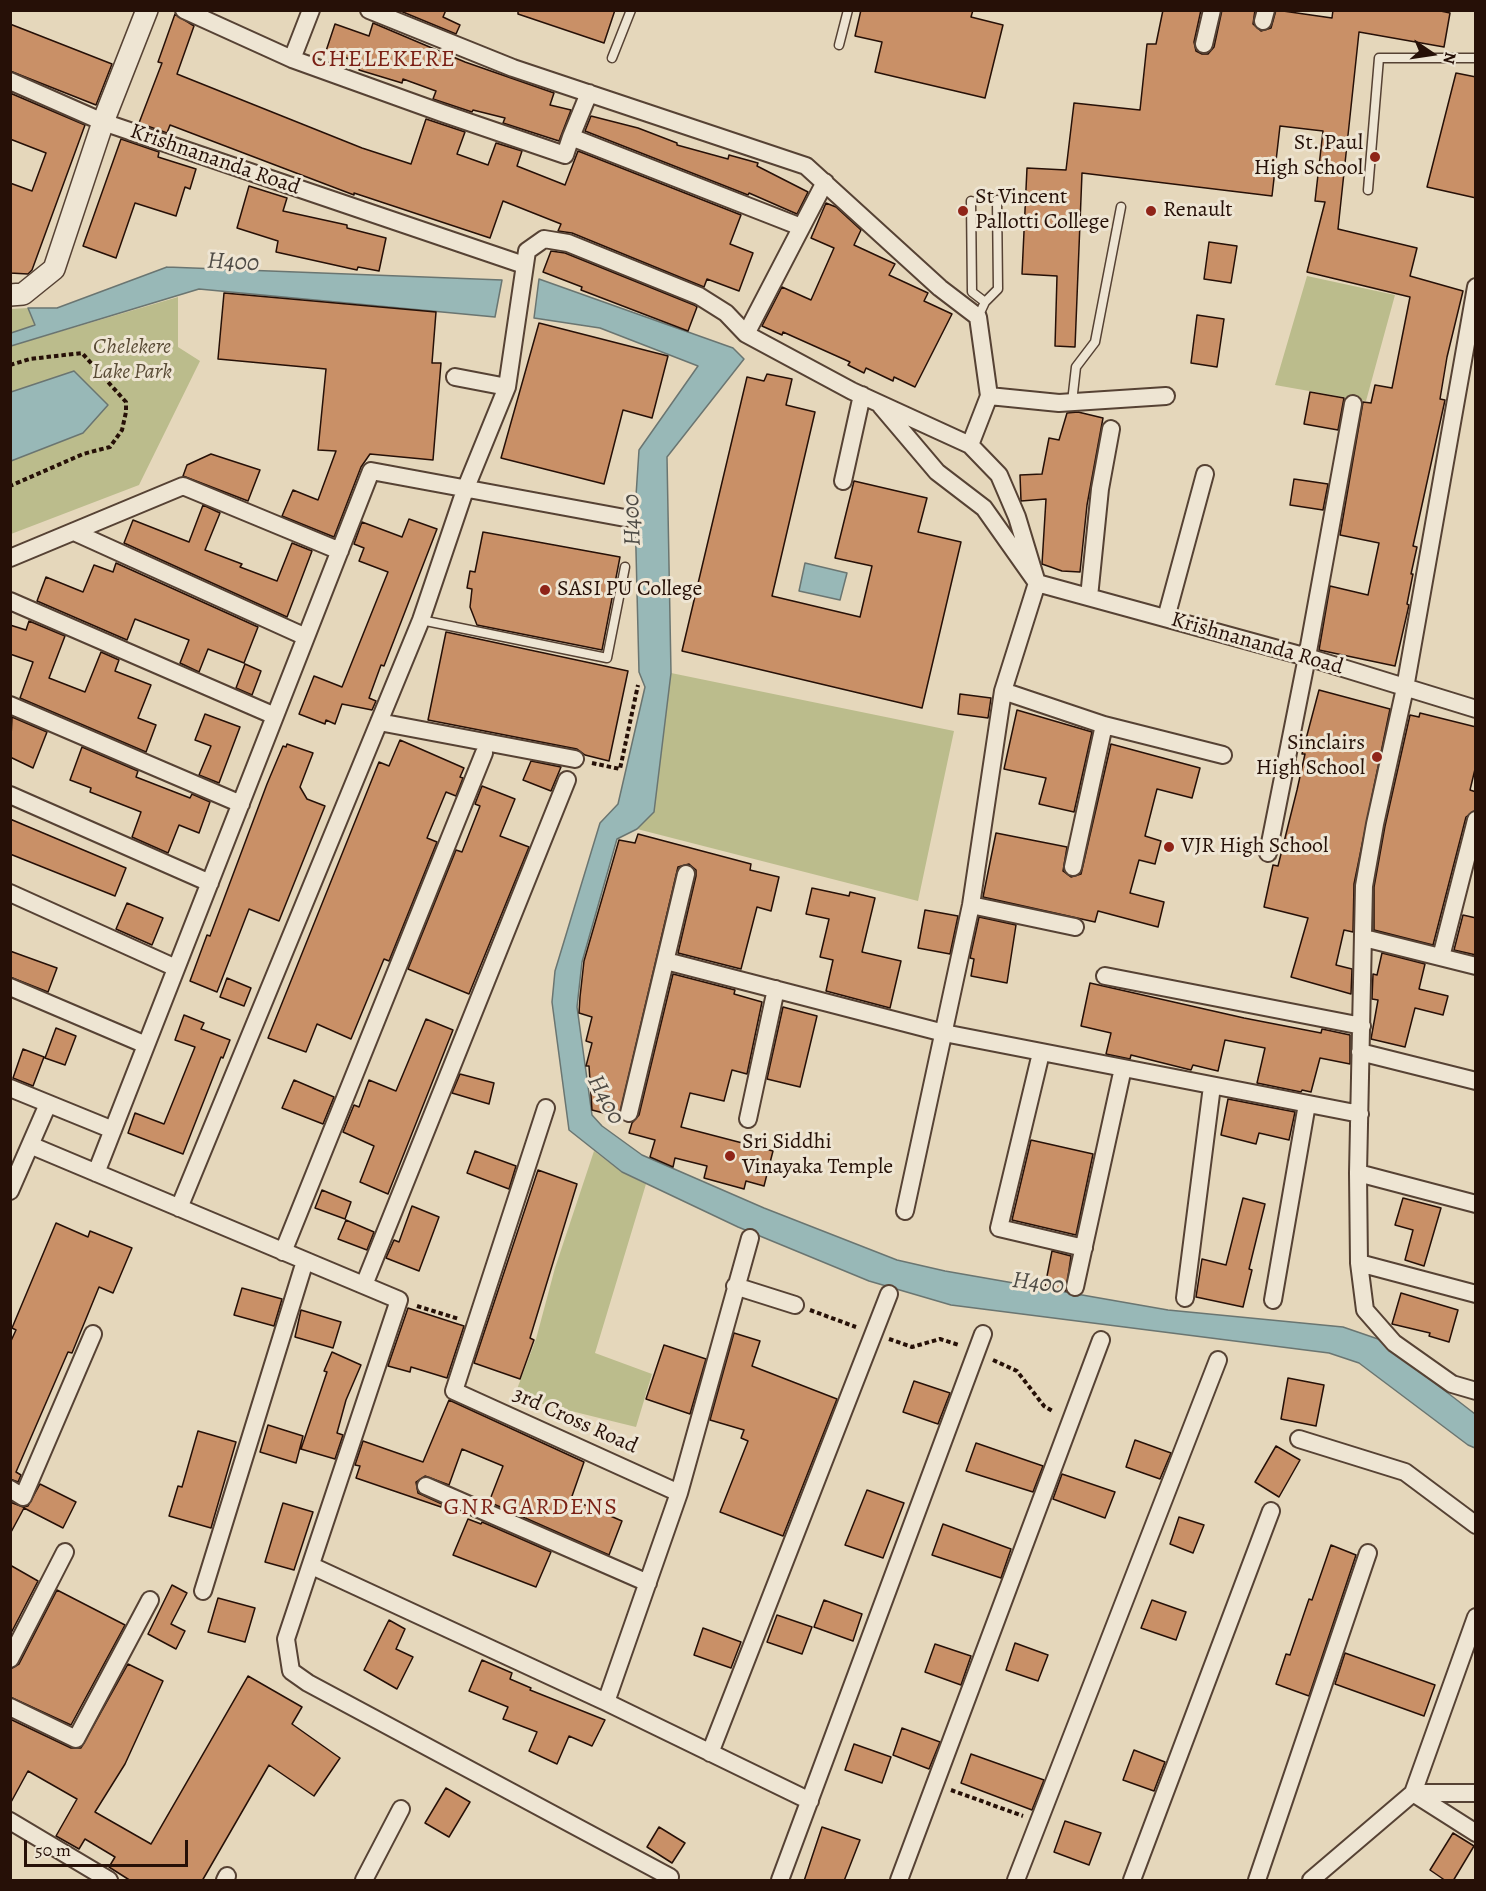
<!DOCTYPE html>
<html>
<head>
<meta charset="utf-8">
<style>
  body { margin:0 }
  #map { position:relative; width:1486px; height:1891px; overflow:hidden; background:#e5d7bb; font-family:Alegreya,serif }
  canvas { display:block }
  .frame { position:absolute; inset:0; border:12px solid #261007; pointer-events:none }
  .north { position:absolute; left:1402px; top:24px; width:60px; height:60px; -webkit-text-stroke:4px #eee5d3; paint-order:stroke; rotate:103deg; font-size:16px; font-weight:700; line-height:24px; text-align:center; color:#261007 }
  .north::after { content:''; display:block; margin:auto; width:21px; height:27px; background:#261007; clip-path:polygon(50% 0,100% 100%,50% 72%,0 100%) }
  .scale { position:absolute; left:24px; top:1840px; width:164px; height:27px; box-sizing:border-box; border:3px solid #261007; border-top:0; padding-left:8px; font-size:18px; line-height:21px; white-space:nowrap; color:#261007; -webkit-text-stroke:4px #eee5d3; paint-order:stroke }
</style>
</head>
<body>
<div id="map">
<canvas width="1486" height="1891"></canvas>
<div class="frame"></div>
<div class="north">N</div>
<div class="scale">50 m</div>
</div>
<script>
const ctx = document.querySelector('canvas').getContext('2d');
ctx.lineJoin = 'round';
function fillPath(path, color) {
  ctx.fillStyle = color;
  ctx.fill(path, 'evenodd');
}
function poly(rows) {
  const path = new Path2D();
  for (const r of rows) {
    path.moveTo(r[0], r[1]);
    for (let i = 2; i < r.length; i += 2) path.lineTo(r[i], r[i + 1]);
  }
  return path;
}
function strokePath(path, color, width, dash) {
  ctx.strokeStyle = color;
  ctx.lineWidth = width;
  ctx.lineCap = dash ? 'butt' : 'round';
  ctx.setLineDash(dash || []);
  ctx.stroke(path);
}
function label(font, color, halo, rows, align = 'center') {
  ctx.font = font + ' Alegreya,serif';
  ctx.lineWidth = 6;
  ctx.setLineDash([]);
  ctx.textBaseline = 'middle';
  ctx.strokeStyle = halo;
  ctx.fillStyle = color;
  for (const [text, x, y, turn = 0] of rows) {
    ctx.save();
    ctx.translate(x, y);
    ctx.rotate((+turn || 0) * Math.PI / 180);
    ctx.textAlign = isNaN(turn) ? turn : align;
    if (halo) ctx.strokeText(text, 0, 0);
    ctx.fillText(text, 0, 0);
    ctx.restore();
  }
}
fillPath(poly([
  [1307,276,1395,295,1366,401,1275,385],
  [178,297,178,347,200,361,139,485,11,534,11,461,83,433,74,371,11,392,11,346],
  [28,308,35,325,11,333,11,309],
  [671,673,954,731,918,901,637,829,654,811],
  [594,1151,622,1172,646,1184,595,1353,652,1374,636,1427,514,1397,536,1339,555,1268]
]), '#bbbc8c');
const water = poly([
  [167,267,502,280,495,317,199,289,11,346,11,333,35,325,28,308,57,308,167,267],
  [539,279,733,348,744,359,667,457,671,673,654,812,637,829,617,839,582,962,577,1007,592,1115,602,1126,642,1155,764,1208,897,1260,945,1271,1168,1310,1343,1327,1378,1339,1475,1414,1475,1448,1468,1445,1359,1363,1329,1353,951,1305,869,1281,738,1227,622,1172,569,1130,552,1002,555,971,600,823,618,804,645,687,639,672,635,511,639,450,698,366,600,328,534,318,539,279],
  [74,371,108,405,83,433,11,461,11,392,74,371],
  [805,563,847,573,840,600,799,591,805,563]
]);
fillPath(water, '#98b8b7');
strokePath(water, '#6a7571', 1.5);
const building = poly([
  [398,10,446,10,443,17,460,25,456,34,398,10],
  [518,10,615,10,604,43,518,14,518,10],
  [861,10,973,10,971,17,1003,25,985,98,875,72,882,42,855,36,861,10],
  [1163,10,1201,10,1194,42,1196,51,1202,54,1208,54,1214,47,1222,10,1255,10,1253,24,1261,31,1271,28,1276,10,1332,18,1333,10,1436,10,1450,13,1444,47,1359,32,1338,229,1417,248,1410,276,1463,291,1447,357,1440,399,1445,400,1413,546,1417,547,1411,574,1413,574,1407,604,1409,605,1395,666,1319,650,1330,586,1368,595,1379,543,1340,535,1363,402,1371,403,1375,385,1392,388,1410,297,1307,272,1325,202,1315,201,1323,131,1280,126,1272,196,1082,173,1075,347,1055,346,1057,276,1022,274,1027,168,1066,170,1074,103,1140,110,1147,44,1156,44,1163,10],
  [175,14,194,26,177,74,362,148,411,164,426,119,465,132,457,154,488,165,496,143,522,151,517,166,565,185,578,151,741,215,730,244,753,253,739,291,707,279,704,287,572,233,558,231,561,224,503,201,490,238,354,193,354,195,170,125,167,133,139,123,162,63,158,62,175,14],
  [373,23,465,62,554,93,550,105,571,110,559,141,503,123,505,118,473,110,472,112,433,99,436,91,403,79,402,83,359,70,361,63,326,51,335,24,369,36,373,23],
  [10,24,112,64,96,105,10,71,10,24],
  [1456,73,1476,77,1476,198,1427,187,1456,73],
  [10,93,85,125,32,270,28,274,10,273,10,183,32,191,46,153,10,139,10,93],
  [591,116,638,128,677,143,677,145,728,159,729,155,758,163,757,166,808,192,797,214,749,193,748,195,585,131,591,116],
  [121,139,159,152,158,157,196,169,190,189,185,187,176,216,135,203,116,258,83,246,121,139],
  [249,186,287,198,283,211,347,225,347,228,386,238,379,271,358,267,357,270,276,252,278,241,237,228,249,186],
  [826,203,836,207,861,230,854,245,895,264,889,275,928,293,924,301,952,314,915,387,894,377,893,381,866,368,864,373,848,365,850,362,783,332,782,335,762,326,782,287,811,300,834,248,811,238,826,203],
  [1209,242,1237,246,1231,283,1204,279,1209,242],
  [551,251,565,253,694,305,697,307,688,331,581,290,582,287,543,272,551,251],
  [224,293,436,312,432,363,441,363,433,460,370,454,361,467,334,537,282,516,293,490,318,500,336,451,318,450,326,369,218,359,224,293],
  [1197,315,1224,319,1217,367,1191,363,1197,315],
  [539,323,668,356,652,418,623,410,604,484,501,458,539,323],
  [767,374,792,379,786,405,815,412,772,596,860,617,872,566,835,558,854,481,927,498,918,532,961,542,922,708,682,651,747,377,764,381,767,374],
  [1310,392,1344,398,1338,430,1304,424,1310,392],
  [1078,412,1103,418,1087,505,1080,572,1062,571,1042,564,1046,499,1021,501,1020,475,1042,474,1049,438,1059,440,1067,413,1078,412],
  [211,454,260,470,248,501,183,476,187,465,211,454],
  [1294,479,1328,484,1323,510,1290,505,1294,479],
  [203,505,220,513,205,550,242,564,240,567,277,581,292,543,312,551,287,617,124,543,133,520,189,542,203,505],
  [409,519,437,529,384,666,381,665,369,698,376,701,372,710,342,704,335,724,326,720,325,724,299,714,314,676,342,687,388,572,359,561,364,548,354,544,362,522,402,537,409,519],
  [483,532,620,557,602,650,477,625,470,607,472,589,467,588,470,571,475,572,483,532],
  [116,563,258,627,244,663,208,649,199,672,180,663,189,640,135,619,127,640,37,601,46,577,83,592,94,565,113,572,116,563],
  [29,621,65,636,49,678,85,692,101,652,119,660,115,671,151,685,138,718,156,725,146,752,20,698,33,662,10,654,10,625,26,630,29,621],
  [446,632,628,671,609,761,585,755,577,749,428,720,446,632],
  [245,664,261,671,252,695,236,688,245,664],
  [1319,690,1390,709,1354,884,1353,932,1344,930,1336,965,1352,969,1351,994,1291,977,1308,918,1264,907,1273,865,1278,866,1297,790,1305,754,1302,754,1319,690],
  [960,694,991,698,988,718,958,714,960,694],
  [1017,710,1092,732,1074,812,1039,804,1046,778,1004,769,1017,710],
  [1420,713,1476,727,1476,765,1470,790,1476,792,1476,810,1466,817,1433,945,1374,930,1374,887,1385,826,1410,715,1419,717,1420,713],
  [205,714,240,727,219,783,199,775,211,746,195,740,205,714],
  [12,717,47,732,33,768,10,757,12,717],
  [400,740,464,768,460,777,463,778,456,796,446,792,427,838,437,842,389,961,384,959,351,1039,317,1024,306,1052,268,1038,379,762,389,766,400,740],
  [287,744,313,753,300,787,307,799,325,806,279,921,249,909,217,992,190,981,207,935,210,936,267,784,283,746,286,747,287,744],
  [1111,744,1200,768,1192,798,1157,789,1145,836,1161,841,1155,864,1139,860,1130,893,1164,902,1158,927,1098,911,1095,922,983,897,996,833,1067,847,1063,871,1071,877,1081,874,1111,744],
  [82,747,138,771,136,777,190,798,192,794,210,802,199,833,179,825,168,853,132,837,141,812,90,792,91,788,70,780,82,747],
  [531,761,561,767,551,791,523,780,531,761],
  [482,786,515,799,500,836,529,847,469,994,408,969,456,850,462,852,480,806,475,804,482,786],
  [10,819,126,868,115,896,10,854,10,819],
  [638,834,751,864,750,870,779,877,771,911,757,907,741,969,678,953,696,876,696,870,689,864,678,867,619,1117,592,1110,589,1066,586,1066,592,1043,586,1041,592,1017,579,1013,580,997,584,961,619,840,635,843,638,834],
  [812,888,849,896,850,892,875,898,862,952,901,961,890,1008,826,991,833,960,820,957,829,919,806,914,812,888],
  [127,903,163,918,152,945,116,929,127,903],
  [925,910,958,916,950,954,918,948,925,910],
  [1463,915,1476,918,1476,955,1454,950,1463,915],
  [979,917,1016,925,1007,983,971,976,974,959,970,958,979,917],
  [10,951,57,968,48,992,10,977,10,951],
  [1382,953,1425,964,1419,989,1448,996,1443,1015,1415,1008,1405,1047,1371,1039,1378,1000,1372,999,1373,974,1377,975,1382,953],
  [673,974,735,990,734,994,762,1002,747,1074,732,1070,724,1101,690,1093,681,1127,773,1151,764,1186,746,1181,744,1189,704,1178,707,1166,675,1158,673,1167,650,1157,655,1140,629,1133,632,1123,639,1115,673,974],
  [227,978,251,988,244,1006,220,997,227,978],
  [1090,983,1244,1018,1321,1033,1322,1029,1350,1035,1350,1064,1320,1058,1311,1092,1302,1090,1301,1092,1257,1083,1265,1048,1225,1040,1218,1071,1193,1065,1191,1070,1131,1055,1130,1059,1106,1054,1111,1033,1081,1026,1090,983],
  [783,1007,817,1016,800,1087,767,1079,783,1007],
  [184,1015,204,1023,201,1029,230,1040,223,1058,221,1057,183,1154,128,1133,135,1113,164,1124,195,1047,175,1040,184,1015],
  [426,1019,453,1030,388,1194,360,1182,374,1146,343,1132,354,1105,359,1107,369,1080,396,1091,426,1019],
  [56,1028,76,1036,65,1065,45,1058,56,1028],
  [23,1049,44,1057,33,1086,13,1078,23,1049],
  [460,1074,494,1083,489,1104,452,1093,460,1074],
  [294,1080,334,1097,323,1124,282,1108,294,1080],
  [1228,1099,1295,1112,1289,1140,1259,1133,1256,1144,1221,1135,1228,1099],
  [1031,1140,1093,1154,1076,1235,1012,1220,1031,1140],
  [475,1151,516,1166,509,1189,467,1173,475,1151],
  [538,1170,577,1184,530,1338,534,1340,520,1379,474,1363,538,1170],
  [322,1190,351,1202,345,1219,315,1208,322,1190],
  [1243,1198,1265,1204,1249,1269,1252,1270,1243,1307,1196,1297,1202,1259,1226,1265,1243,1198],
  [1403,1198,1441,1208,1424,1266,1405,1260,1413,1230,1395,1225,1403,1198],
  [412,1206,439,1217,419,1271,386,1258,394,1240,399,1242,412,1206],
  [346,1220,374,1232,367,1250,338,1239,346,1220],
  [56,1223,88,1237,90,1231,132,1248,113,1293,99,1287,72,1353,68,1352,16,1472,21,1475,18,1482,10,1479,10,1343,16,1330,12,1328,56,1223],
  [1052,1251,1071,1256,1066,1291,1045,1286,1052,1251],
  [242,1288,282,1299,274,1326,234,1315,242,1288],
  [1401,1293,1458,1310,1449,1342,1429,1336,1430,1333,1392,1324,1401,1293],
  [408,1308,464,1326,447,1378,411,1367,410,1372,388,1366,408,1308],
  [301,1310,341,1322,333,1348,295,1337,301,1310],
  [734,1333,760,1341,752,1366,837,1399,783,1536,720,1512,748,1441,741,1438,744,1430,710,1420,734,1333],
  [664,1345,706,1359,690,1414,646,1399,664,1345],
  [332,1352,361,1365,346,1400,337,1433,343,1435,335,1459,301,1449,327,1372,324,1371,332,1352],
  [1288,1378,1324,1385,1316,1426,1281,1419,1288,1378],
  [914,1381,950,1393,938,1424,903,1412,914,1381],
  [449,1400,584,1462,571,1499,622,1521,609,1555,489,1502,503,1466,462,1449,449,1485,425,1476,416,1482,418,1493,442,1504,441,1507,356,1478,360,1466,355,1465,363,1441,423,1462,449,1400],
  [268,1425,303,1436,296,1463,260,1452,268,1425],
  [198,1431,236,1442,211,1528,169,1516,178,1486,182,1487,198,1431],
  [1135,1440,1171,1453,1160,1479,1126,1467,1135,1440],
  [976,1443,1043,1466,1033,1492,966,1471,976,1443],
  [1276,1446,1300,1460,1279,1497,1255,1482,1276,1446],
  [1062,1474,1115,1492,1105,1518,1053,1499,1062,1474],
  [40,1484,76,1502,63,1528,24,1508,10,1534,10,1502,23,1507,28,1506,40,1484],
  [867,1490,904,1503,883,1558,845,1545,867,1490],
  [283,1503,313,1512,294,1570,265,1562,283,1503],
  [1179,1517,1204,1525,1193,1553,1170,1544,1179,1517],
  [468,1519,481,1524,482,1522,551,1552,536,1587,453,1555,468,1519],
  [943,1524,1011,1549,1001,1578,932,1555,943,1524],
  [1331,1545,1356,1555,1309,1696,1276,1684,1286,1654,1290,1655,1309,1599,1312,1600,1331,1545],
  [10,1565,38,1581,10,1635,10,1565],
  [172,1585,187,1593,171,1624,185,1631,176,1649,148,1634,172,1585],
  [57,1590,125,1625,71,1725,10,1697,10,1669,19,1664,57,1590],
  [218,1598,255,1608,245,1642,208,1632,218,1598],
  [824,1600,862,1614,853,1641,814,1627,824,1600],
  [1152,1600,1186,1612,1176,1640,1141,1628,1152,1600],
  [777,1615,812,1627,802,1654,767,1642,777,1615],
  [389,1620,405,1629,396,1649,413,1657,397,1689,364,1670,389,1620],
  [703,1628,741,1642,731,1668,694,1655,703,1628],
  [1015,1643,1048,1655,1038,1681,1006,1670,1015,1643],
  [935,1644,971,1656,961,1685,925,1672,935,1644],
  [1345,1653,1435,1685,1424,1716,1335,1684,1345,1653],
  [482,1660,512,1673,510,1679,531,1688,530,1690,605,1720,592,1746,569,1736,557,1764,529,1751,537,1732,503,1719,508,1707,469,1691,482,1660],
  [128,1664,163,1681,125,1764,95,1812,151,1844,248,1676,302,1707,292,1724,340,1758,314,1796,269,1765,202,1881,131,1881,109,1867,115,1857,85,1839,79,1849,56,1836,77,1799,28,1771,10,1804,10,1719,71,1748,81,1748,128,1664],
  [902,1728,940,1742,929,1769,893,1755,902,1728],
  [854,1744,891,1757,882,1783,845,1770,854,1744],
  [1134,1750,1165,1762,1154,1791,1123,1780,1134,1750],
  [971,1754,1044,1780,1032,1810,961,1783,971,1754],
  [446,1788,470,1802,449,1837,425,1823,446,1788],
  [1065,1821,1101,1833,1089,1865,1054,1852,1065,1821],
  [659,1827,685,1843,672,1863,647,1847,659,1827],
  [822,1827,860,1840,844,1881,804,1881,822,1827],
  [1453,1833,1474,1846,1453,1881,1446,1881,1430,1870,1453,1833]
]);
fillPath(building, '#c99067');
strokePath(building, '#261007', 1.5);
const service = poly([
  [839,45,848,10],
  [612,58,631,10],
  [1368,190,1379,58,1476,58],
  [971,201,972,292,985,302,978,317],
  [985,302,998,289,997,200],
  [1072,402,1076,367,1095,342,1121,207],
  [421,620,607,658,625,567]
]);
const minor = poly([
  [184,10,292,59,442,113,565,155,571,137,801,227],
  [369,10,513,68,806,166,940,288,978,317,989,396,970,445],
  [1263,21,1266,10],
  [1204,44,1212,10],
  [292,59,311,10],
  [10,81,103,122,524,265],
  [571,137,589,93],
  [1476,287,1405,688,1375,824,1364,886,1358,1173,1359,1263,1365,1310,1394,1343,1452,1384,1476,1391],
  [746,334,825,182],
  [455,377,507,387],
  [989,396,1059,403,1166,396],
  [881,406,937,472,984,508,1037,583,1003,691,971,905,905,1211],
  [843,481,862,395],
  [74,532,306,637],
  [10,558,183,486,340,551],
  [1089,597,1100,489,1111,429],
  [10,601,275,716],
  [1166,618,1205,474],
  [1003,691,1104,725,1223,755],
  [10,705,241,804],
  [379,722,575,759],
  [10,795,210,883],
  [1268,853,1307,657,1353,404],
  [1073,867,1104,725],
  [10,893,176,968],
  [971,905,1075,927],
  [1364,938,1476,966],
  [1441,957,1476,820],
  [666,961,944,1033,1360,1114],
  [1105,976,1362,1026],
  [10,987,146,1045],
  [1360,1052,1476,1081],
  [1041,1053,999,1228,1084,1248],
  [10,1088,113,1130],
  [546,1108,454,1391,679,1493],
  [629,1113,686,874],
  [748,1119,776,989],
  [30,1145,399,1300,286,1639,291,1671,308,1683,670,1877],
  [96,1173,371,471,625,518],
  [1358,1173,1476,1204],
  [10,1191,48,1104],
  [179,1208,421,620,465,490,507,387,527,251,544,239,568,243,699,296,726,313,746,334,852,391,970,445,999,475,1017,517,1037,583,1307,657,1476,709],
  [283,1252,484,753],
  [1359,1263,1476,1294],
  [364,1285,567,780],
  [735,1286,795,1305],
  [1075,1287,1123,1068],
  [1185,1298,1212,1086],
  [1273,1300,1307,1104],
  [1299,1439,1405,1472,1476,1525],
  [426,1486,648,1583],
  [10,1489,23,1497,93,1334],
  [312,1566,606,1702,810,1801],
  [203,1591,305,1261],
  [10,1659,65,1552],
  [606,1702,679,1493,750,1238],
  [10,1707,76,1739,150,1600],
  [710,1753,889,1294],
  [1413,1793,1476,1833],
  [1414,1793,1476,1793],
  [10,1821,109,1880],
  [225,1880,227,1876],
  [364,1880,401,1809],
  [780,1880,983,1334],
  [899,1880,1101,1340],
  [1016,1880,1218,1360],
  [1132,1880,1271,1511],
  [1257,1880,1368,1553],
  [1311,1880,1413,1793,1476,1617]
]);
const tertiary = poly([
  [10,295,23,294,54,269,103,122,147,10]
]);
strokePath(service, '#564234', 11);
strokePath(minor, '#564234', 20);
strokePath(tertiary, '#564234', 24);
strokePath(poly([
  [10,365,30,359,82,353,126,402,126,412,122,430,110,447,83,454,10,486],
  [592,763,620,769,638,685],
  [417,1306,459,1319],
  [810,1310,856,1327],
  [889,1339,912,1347,940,1339,959,1345],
  [993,1360,1017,1371,1044,1406,1054,1412],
  [951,1790,1023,1816]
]), '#261007', 4, [4.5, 3]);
strokePath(service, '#eee5d3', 8);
strokePath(minor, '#eee5d3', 16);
strokePath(tertiary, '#eee5d3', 21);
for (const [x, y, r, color] of [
  [1375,157,6,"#8f2418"],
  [963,211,6,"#8f2418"],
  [1151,211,6,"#8f2418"],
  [545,590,6,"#8f2418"],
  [1377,757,6,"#8f2418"],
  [1169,847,6,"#8f2418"],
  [730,1156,6,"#8f2418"]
]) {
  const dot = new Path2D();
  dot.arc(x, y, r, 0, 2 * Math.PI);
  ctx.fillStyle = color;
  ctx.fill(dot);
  strokePath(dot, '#eee5d3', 2);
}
label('22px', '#261007', '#eee5d3', [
  ["St. Paul",1363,144,"right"],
  ["High School",1363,169,"right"],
  ["St Vincent",975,198],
  ["Pallotti College",975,223],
  ["Renault",1163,211],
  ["SASI PU College",557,590],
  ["Sinclairs",1365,744,"right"],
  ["High School",1365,769,"right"],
  ["VJR High School",1181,847],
  ["Sri Siddhi",742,1143],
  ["Vinayaka Temple",742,1168]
], 'left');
label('22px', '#261007', '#eee5d3', [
  ["Krishnananda Road",215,160,19],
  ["Krishnananda Road",1257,644,16],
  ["3rd Cross Road",575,1421,24]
]);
label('italic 22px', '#5a4c36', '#eee5d3', [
  ["Chelekere",132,348],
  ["Lake Park",132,373]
]);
ctx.letterSpacing = '1.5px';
label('24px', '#7a1f14', '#eee5d3', [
  ["CHELEKERE",384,60],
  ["GNR GARDENS",531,1508]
]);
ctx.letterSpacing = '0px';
label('italic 24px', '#4e4b45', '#eee5d3', [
  ["H400",233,263,3],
  ["H400",633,520,-92],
  ["H400",605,1100,62],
  ["H400",1038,1284,7]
]);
</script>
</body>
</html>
